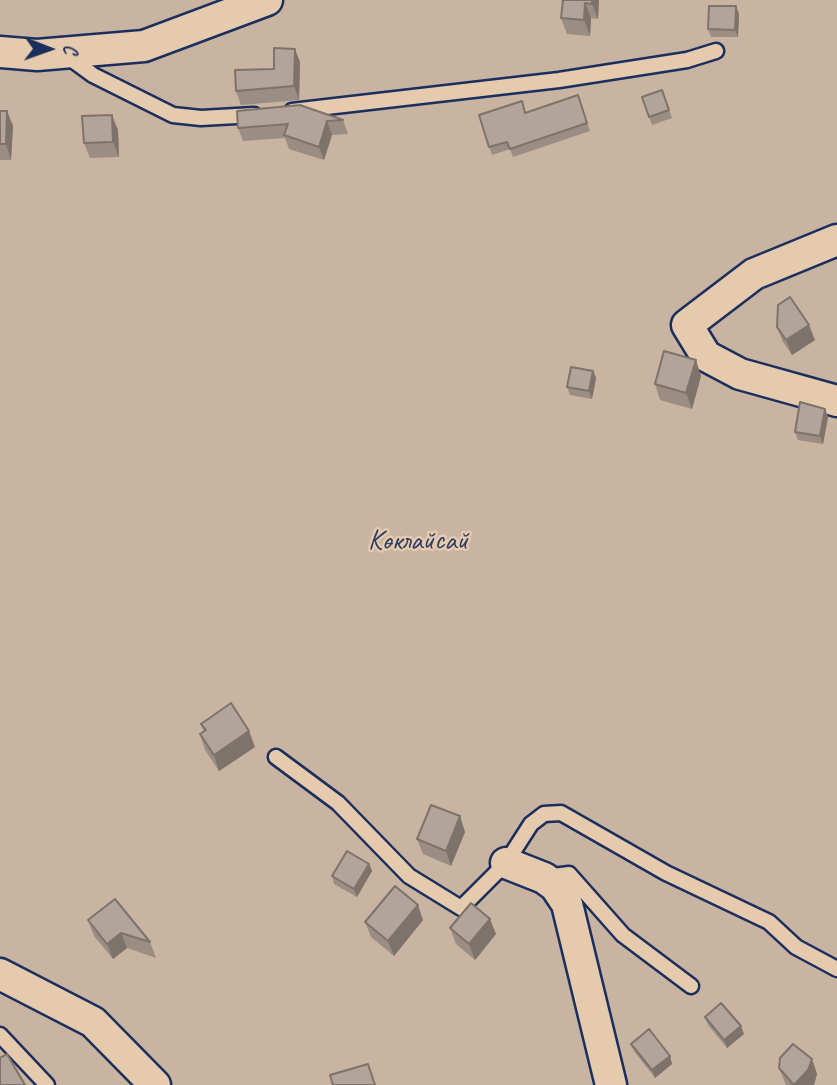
<!DOCTYPE html>
<html>
<head>
<meta charset="utf-8">
<style>
  body { margin:0 }
  #map { position:relative; width:837px; height:1085px; overflow:hidden; background:#e6caad; font-family:Caveat,sans-serif }
  canvas { display:block }
  .north { position:absolute; left:14px; top:14px; width:70px; height:70px; -webkit-text-stroke:5px #e6caad; paint-order:stroke; rotate:91deg; font-size:19px; font-weight:700; line-height:28px; text-align:center; color:#1b2f5e }
  .north::after { content:''; display:block; margin:auto; width:24px; height:32px; background:#1b2f5e; clip-path:polygon(50% 0,100% 100%,50% 72%,0 100%) }
</style>
</head>
<body>
<div id="map">
<canvas width="837" height="1085"></canvas>
<div class="north">С</div>
</div>
<script>
const ctx = document.querySelector('canvas').getContext('2d');
ctx.lineJoin = 'round';
function fillPath(path, color) {
  ctx.fillStyle = color;
  ctx.fill(path, 'evenodd');
}
function poly(rows) {
  const path = new Path2D();
  for (const r of rows) {
    path.moveTo(r[0], r[1]);
    for (let i = 2; i < r.length; i += 2) path.lineTo(r[i], r[i + 1]);
  }
  return path;
}
function strokePath(path, color, width, dash) {
  ctx.strokeStyle = color;
  ctx.lineWidth = width;
  ctx.lineCap = dash ? 'butt' : 'round';
  ctx.setLineDash(dash || []);
  ctx.stroke(path);
}
function label(font, color, halo, rows, align = 'center') {
  ctx.font = font + ' Caveat,sans-serif';
  ctx.lineWidth = 5;
  ctx.setLineDash([]);
  ctx.textBaseline = 'middle';
  ctx.strokeStyle = halo;
  ctx.fillStyle = color;
  for (const [text, x, y, turn = 0] of rows) {
    ctx.save();
    ctx.translate(x, y);
    ctx.rotate((+turn || 0) * Math.PI / 180);
    ctx.textAlign = isNaN(turn) ? turn : align;
    if (halo) ctx.strokeText(text, 0, 0);
    ctx.fillText(text, 0, 0);
    ctx.restore();
  }
}
fillPath(poly([
  [0,0,837,0,837,1085,0,1085]
]), '#c9b3a1');
const service = poly([
  [67,56,93,75,173,115,201,118,254,115],
  [292,111,559,80,687,60,716,51],
  [276,757,338,803,409,876,461,908,506,863,531,824,544,814,561,813,666,873,769,922,796,947,837,969],
  [545,877,569,874,623,935,691,986],
  [0,1035,47,1085]
]);
const minor = poly([
  [0,52,37,55,144,46,267,0],
  [837,240,754,274,687,325,706,356,740,374,837,401],
  [506,863,544,878,555,886,567,904,611,1085],
  [0,974,93,1022,155,1085]
]);
strokePath(service, '#1b2f5e', 19);
strokePath(minor, '#1b2f5e', 35);
strokePath(service, '#e6caad', 14);
strokePath(minor, '#e6caad', 30);
fillPath(poly([
  [563,0,599,0,598,19,591,18,590,36,567,34,561,18],
  [739,14,738,37,711,37,708,29],
  [300,62,299,100,241,105,236,91,274,69],
  [662,90,672,118,652,125,642,97],
  [578,95,590,131,513,157,510,149,492,155,479,115,526,113],
  [0,111,7,111,13,126,11,160,0,160],
  [343,120,348,134,332,135,324,160,289,149,285,138,243,141,238,128],
  [118,130,119,157,90,158,84,143],
  [777,327,815,340,792,355,783,342],
  [593,371,596,378,592,399,570,395,567,387],
  [701,376,692,409,660,400,655,384],
  [825,409,828,417,823,444,798,440,795,432],
  [201,724,255,747,219,771,205,750,200,734,204,732],
  [465,832,451,866,423,854,417,839],
  [369,864,372,871,357,897,334,884,332,876],
  [88,920,150,942,156,958,127,948,113,959,94,936],
  [423,920,394,956,371,937,365,922],
  [450,928,496,934,475,960,456,944],
  [705,1017,744,1034,727,1048,708,1025],
  [631,1044,670,1056,672,1064,655,1078,634,1051],
  [812,1059,817,1074,814,1085,786,1085,779,1068]
]), '#9a8d84');
fillPath(poly([
  [592,0,599,0,598,19,592,4],
  [585,3,591,18,590,36,584,20],
  [736,6,739,14,738,37,735,30],
  [295,49,300,62,299,100,294,86],
  [7,111,13,126,11,160,6,144],
  [112,115,118,130,119,157,113,142],
  [327,121,332,135,324,160,319,147],
  [809,325,815,340,792,355,786,340],
  [696,360,701,376,692,409,686,393],
  [593,371,596,378,592,399,589,391],
  [825,409,828,417,823,444,820,436],
  [249,731,255,747,219,771,214,755],
  [460,816,465,832,451,866,446,851],
  [369,864,372,871,357,897,354,889],
  [418,905,423,920,394,956,388,941],
  [490,919,496,934,475,960,469,944],
  [121,933,127,948,113,959,107,944],
  [741,1026,744,1034,727,1048,724,1040],
  [670,1056,672,1064,655,1078,652,1070],
  [812,1059,817,1074,814,1085,794,1085]
]), '#7d736b');
const building = poly([
  [563,0,592,0,592,4,585,3,584,20,561,18,563,0],
  [709,6,736,6,735,30,708,29,709,6],
  [274,48,295,49,294,86,236,91,235,70,274,69,274,48],
  [662,90,669,110,649,117,642,97,662,90],
  [578,95,587,123,510,149,507,142,489,147,479,115,522,101,525,113,578,95],
  [300,105,343,120,327,121,319,147,284,135,288,124,238,128,237,111,300,105],
  [0,111,7,111,6,144,0,144,0,111],
  [112,115,113,142,84,143,82,116,112,115],
  [790,297,809,325,786,340,777,327,778,305,790,297],
  [664,351,696,360,686,393,655,384,664,351],
  [571,367,593,371,589,391,567,387,571,367],
  [800,402,825,409,820,436,795,432,800,402],
  [231,703,249,731,214,755,200,734,206,730,201,724,231,703],
  [431,805,460,816,446,851,417,839,431,805],
  [347,851,369,864,354,889,332,876,347,851],
  [395,886,418,905,388,941,365,922,395,886],
  [115,899,150,942,121,933,107,944,88,920,115,899],
  [471,903,490,919,469,944,450,928,471,903],
  [721,1003,741,1026,724,1040,705,1017,721,1003],
  [649,1029,670,1056,652,1070,631,1044,649,1029],
  [793,1044,812,1059,808,1070,794,1085,779,1068,780,1058,793,1044],
  [7,1054,25,1085,0,1085,0,1058,7,1054],
  [368,1064,375,1085,333,1085,330,1075,368,1064]
]);
fillPath(building, '#b3a499');
strokePath(building, '#7d736b', 2);
label('28px', '#2c3c65', '#e6caad', [
  ["Көклайсай",418,542]
]);
</script>
</body>
</html>
